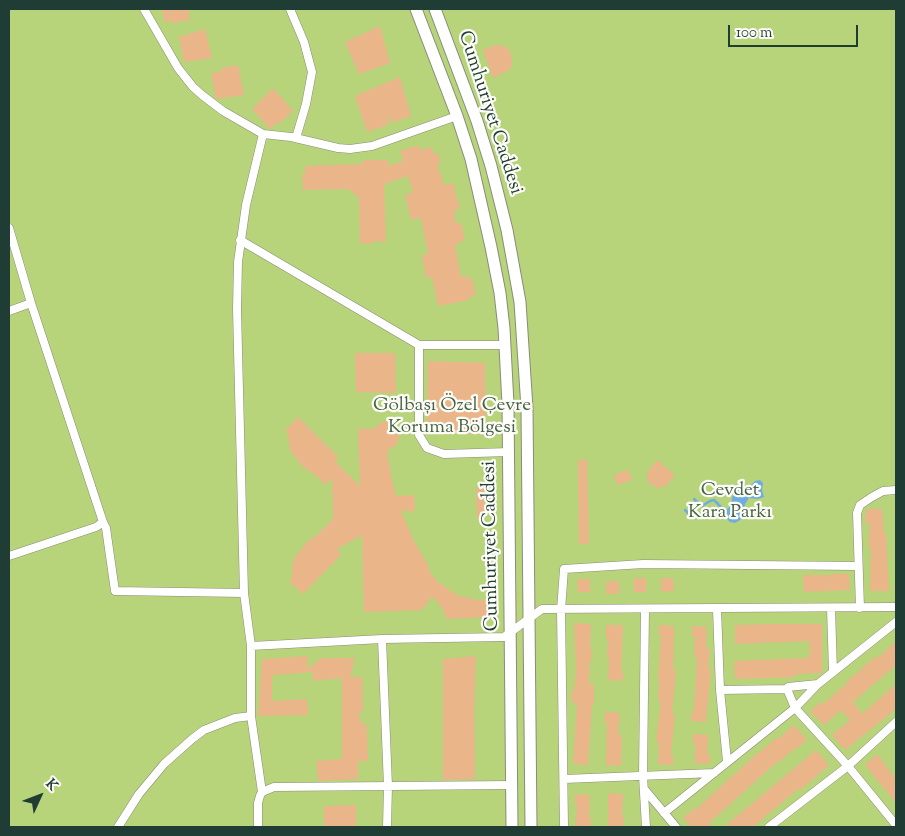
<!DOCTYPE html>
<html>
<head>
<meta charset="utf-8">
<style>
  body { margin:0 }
  #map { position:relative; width:905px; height:836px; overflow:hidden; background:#f4dcbe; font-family:"Sorts Mill Goudy",serif }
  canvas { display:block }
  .frame { position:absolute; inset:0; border:10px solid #1f3d34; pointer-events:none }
  .north { position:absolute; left:15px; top:771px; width:50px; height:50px; -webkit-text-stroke:4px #fdfcf7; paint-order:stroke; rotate:47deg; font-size:14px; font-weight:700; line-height:20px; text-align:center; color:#1f3d34 }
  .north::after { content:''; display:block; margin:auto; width:18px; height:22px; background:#1f3d34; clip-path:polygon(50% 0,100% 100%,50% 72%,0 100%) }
  .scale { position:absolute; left:728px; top:25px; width:130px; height:22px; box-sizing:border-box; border:2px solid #1f3d34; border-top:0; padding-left:6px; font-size:15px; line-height:18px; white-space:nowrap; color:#1f3d34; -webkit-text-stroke:4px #fdfcf7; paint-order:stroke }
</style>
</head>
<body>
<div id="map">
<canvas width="905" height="836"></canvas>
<div class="frame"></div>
<div class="north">K</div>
<div class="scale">100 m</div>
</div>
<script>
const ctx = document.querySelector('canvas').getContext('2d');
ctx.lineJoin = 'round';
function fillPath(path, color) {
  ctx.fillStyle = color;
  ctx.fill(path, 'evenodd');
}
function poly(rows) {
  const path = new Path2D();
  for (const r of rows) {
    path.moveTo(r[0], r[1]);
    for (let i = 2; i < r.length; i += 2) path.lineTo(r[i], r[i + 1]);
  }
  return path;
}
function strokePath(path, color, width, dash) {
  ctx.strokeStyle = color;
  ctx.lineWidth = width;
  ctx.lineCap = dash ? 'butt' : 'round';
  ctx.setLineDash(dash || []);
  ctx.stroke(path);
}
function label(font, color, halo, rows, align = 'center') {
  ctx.font = font + ' "Sorts Mill Goudy",serif';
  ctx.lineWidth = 4.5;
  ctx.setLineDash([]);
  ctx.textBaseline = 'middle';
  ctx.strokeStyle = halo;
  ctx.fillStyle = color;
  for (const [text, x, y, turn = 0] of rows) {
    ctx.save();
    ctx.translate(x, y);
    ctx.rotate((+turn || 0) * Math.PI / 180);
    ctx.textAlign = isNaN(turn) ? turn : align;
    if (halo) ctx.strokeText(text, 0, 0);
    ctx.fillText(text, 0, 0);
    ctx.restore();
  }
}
fillPath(poly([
  [9,9,896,9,896,827,9,827]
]), '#b7d47b');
fillPath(poly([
  [760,480,763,483,762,490,764,497,758,499,749,498,745,504,743,516,740,520,735,523,730,522,727,519,726,513,731,503,734,489,739,485,744,486,747,489,755,481]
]), '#6fade1');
strokePath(poly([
  [694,499,702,506,710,501,714,500,721,507,727,510],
  [685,510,692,517,696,518,701,515,708,515,721,507]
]), '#6fade1', 2.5);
fillPath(poly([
  [162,9,188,9,190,20,172,23,171,21,164,22],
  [380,26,390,63,359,74,345,42],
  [205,29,212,58,184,62,179,37],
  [496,45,505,46,511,53,512,61,511,69,493,78,483,50],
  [238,65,244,95,216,99,211,73,222,71,221,68],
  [400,77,411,116,391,123,388,113,388,125,367,132,355,96],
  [273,88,293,111,279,124,278,122,270,129,252,109],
  [419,145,420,150,431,147,434,154,438,153,441,163,437,164,444,185,453,183,460,209,454,210,456,224,461,223,465,241,458,242,458,245,455,245,461,277,467,275,467,279,472,278,476,295,469,297,469,300,438,306,432,277,426,278,422,255,428,254,421,218,411,220,405,194,413,193,408,176,384,184,386,242,372,241,372,244,360,243,359,198,349,189,303,190,302,174,305,174,305,166,363,164,363,160,388,160,388,166,404,161,400,151],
  [355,353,395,353,396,393,356,392],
  [428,361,485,363,486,435,427,431],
  [298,417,339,458,335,462,360,486,358,429,374,429,377,425,383,422,388,422,396,426,398,430,399,439,395,446,387,451,391,476,396,496,414,495,415,511,401,511,413,539,430,569,428,570,438,582,457,595,475,600,488,600,489,617,447,619,441,606,432,596,422,610,364,612,362,535,337,549,341,555,303,594,289,581,292,578,292,567,295,557,308,541,318,534,333,519,332,478,325,485,317,476,302,466,290,450,288,434,285,431],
  [578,460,587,460,589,544,579,544],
  [657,460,675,475,664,488,661,485,658,489,646,480,649,476,646,474],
  [628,470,632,480,617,485,614,475],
  [476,488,484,488,485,519,477,519],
  [866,509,882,509,884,533,886,533,889,591,870,591,871,547,868,547,870,523,865,523],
  [832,574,849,574,850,590,804,592,803,575,832,575],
  [634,578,646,578,646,592,634,592],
  [661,578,673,578,674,591,661,592],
  [577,579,590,579,590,592,578,592],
  [606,581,619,581,619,594,606,594],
  [574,623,591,624,590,647,591,647,592,659,590,659,589,684,594,684,594,704,592,704,588,765,573,764,577,703,572,703,571,690,574,690,576,670],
  [770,624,822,624,822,673,796,674,796,677,735,679,734,661,808,658,808,655,810,655,809,641,735,644,735,625],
  [606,625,623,625,621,671,623,671,623,681,608,680,609,658,607,658,608,639,606,639],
  [659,625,674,626,673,670,676,670,672,713,675,713,671,755,673,755,673,765,658,764,659,743,656,742,661,701,658,701,659,681,658,681,661,635,659,635],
  [692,626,707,627,706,648,710,648,708,669,711,669,706,722,691,721,692,711,694,711,697,658,694,657,695,636,692,636],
  [896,641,896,665,853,702,862,714,896,684,896,709,845,750,832,735,850,720,841,710,824,725,810,711,821,702,823,704,848,682,847,681,858,672,876,656,878,658],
  [308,656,307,669,322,658,355,658,350,677,362,677,363,712,358,712,362,724,367,725,368,761,358,761,358,779,318,781,316,761,342,759,342,678,313,681,313,672,272,675,272,701,307,699,308,715,258,716,262,659],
  [476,656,474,704,475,779,443,780,443,659],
  [605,712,620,713,618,734,622,735,621,766,606,765,607,722,604,722],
  [794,725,807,740,796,749,795,748,779,762,778,761,709,823,713,827,691,827,683,818,693,809,695,810,760,751,760,752,776,738,778,739],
  [693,734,708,735,707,754,710,754,709,764,694,763,696,745,693,744],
  [816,750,829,765,819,774,800,790,799,788,753,827,724,827],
  [877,754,896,779,896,803,865,765],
  [608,793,623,794,622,816,624,816,623,827,608,826],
  [575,794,590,795,589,817,591,818,590,827,575,827,577,804,575,804],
  [356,805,356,827,324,827,324,806]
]), '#e9b589');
const minor = poly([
  [144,9,178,68,193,87,202,95,223,111,263,134,291,137,338,148,350,149,372,146,457,116],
  [290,9,304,42,312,72,306,104,296,138],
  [9,228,31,303,103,522,96,527,9,556],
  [240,240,419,345],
  [9,311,31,303],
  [505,345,419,345,419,435,427,448,444,454,509,452],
  [103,522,106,528,115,591,244,593],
  [831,608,833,672],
  [860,608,857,513,860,505,872,497,883,491,896,490],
  [645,609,643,776,646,827],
  [717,609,720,690,727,761],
  [382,639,388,786,387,827],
  [251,646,244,593,237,309,238,262,246,205,263,134],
  [787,689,795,708,848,766,896,825],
  [720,690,787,689,788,687,818,684],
  [564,779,714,773],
  [645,790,676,827],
  [262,792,251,716,251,646,382,639,504,637,542,609,896,607],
  [664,813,795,708,818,684,896,622],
  [118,827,139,794,164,764,192,739,204,730,235,718,251,716],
  [258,827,258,803,260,796,262,792,274,787,512,785],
  [564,827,561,610,564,569,643,564,858,566],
  [769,827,848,766,896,722]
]);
const secondary = poly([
  [416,9,457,116,471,159,491,247,500,293,504,328,508,404,512,827],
  [435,9,477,121,491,166,507,230,520,302,527,408,531,827]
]);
strokePath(minor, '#8a8c79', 9);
strokePath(secondary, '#8a8c79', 13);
strokePath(minor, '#fff', 8);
strokePath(secondary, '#fff', 11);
label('19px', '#1f3d34', '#fdfcf7', [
  ["Cumhuriyet Caddesi",489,113,72],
  ["Cumhuriyet Caddesi",492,546,-91]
]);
label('19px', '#456346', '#fdfcf7', [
  ["Gölbaşı Özel Çevre",452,407],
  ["Koruma Bölgesi",452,429],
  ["Cevdet",730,492],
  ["Kara Parkı",730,514]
]);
</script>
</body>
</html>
